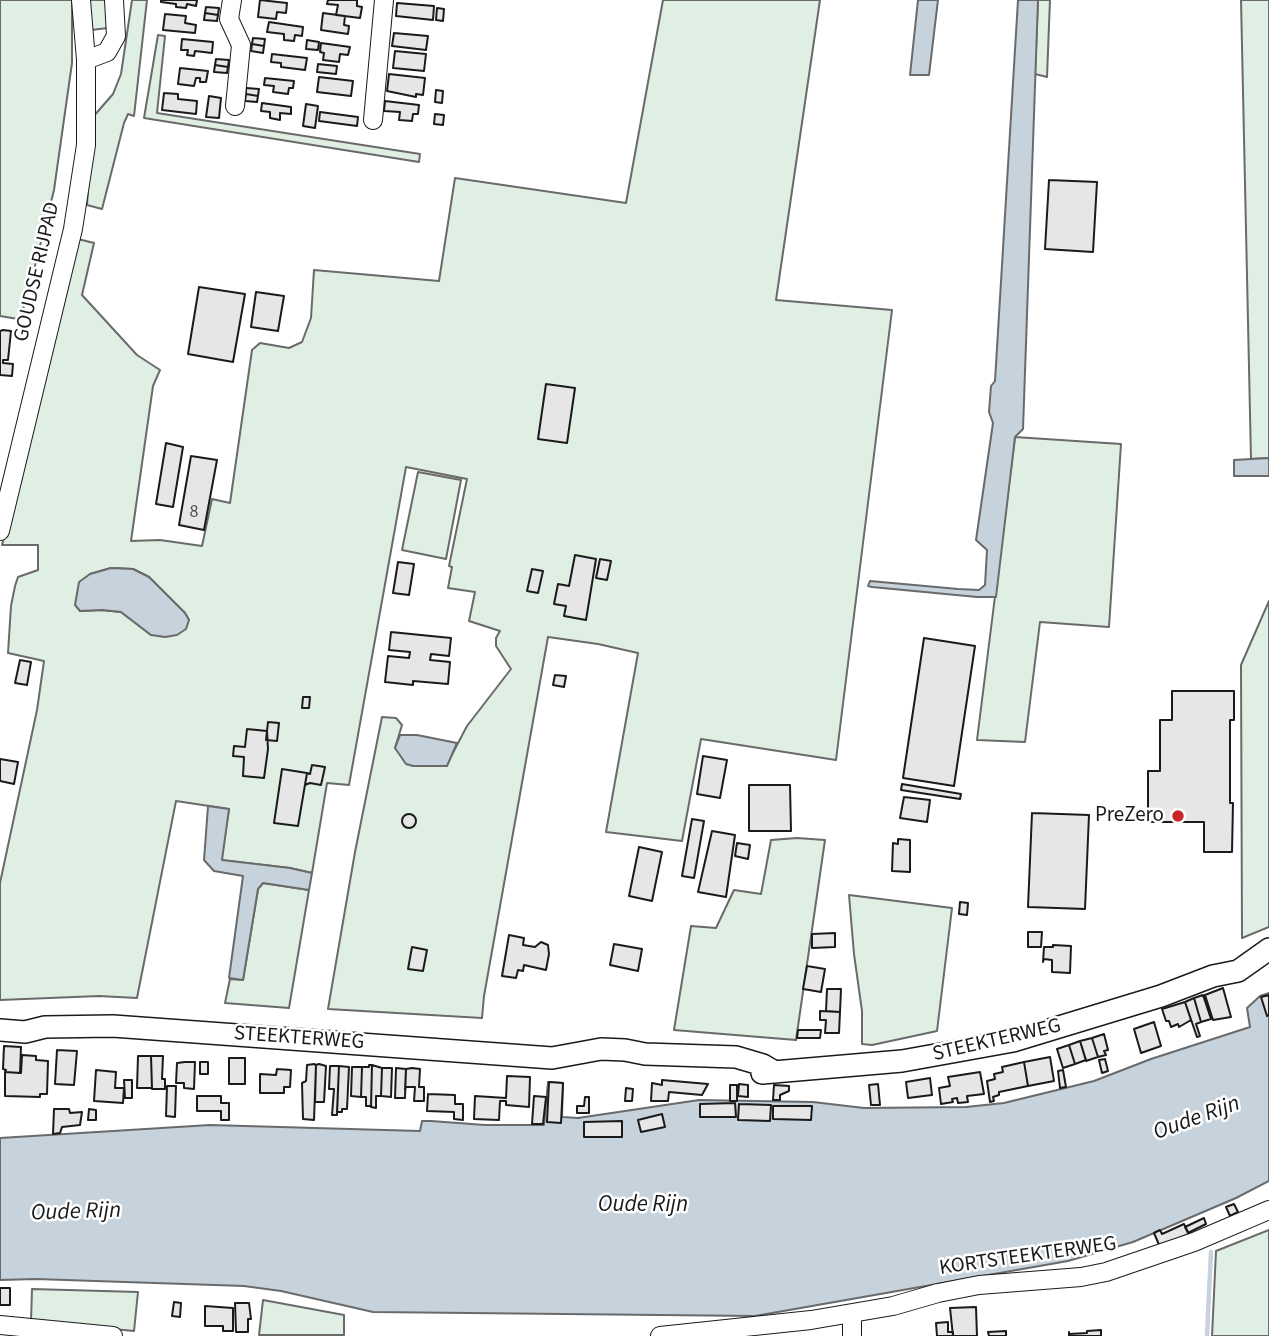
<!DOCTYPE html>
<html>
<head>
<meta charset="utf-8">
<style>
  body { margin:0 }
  canvas { display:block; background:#fff }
</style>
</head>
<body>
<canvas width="1269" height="1336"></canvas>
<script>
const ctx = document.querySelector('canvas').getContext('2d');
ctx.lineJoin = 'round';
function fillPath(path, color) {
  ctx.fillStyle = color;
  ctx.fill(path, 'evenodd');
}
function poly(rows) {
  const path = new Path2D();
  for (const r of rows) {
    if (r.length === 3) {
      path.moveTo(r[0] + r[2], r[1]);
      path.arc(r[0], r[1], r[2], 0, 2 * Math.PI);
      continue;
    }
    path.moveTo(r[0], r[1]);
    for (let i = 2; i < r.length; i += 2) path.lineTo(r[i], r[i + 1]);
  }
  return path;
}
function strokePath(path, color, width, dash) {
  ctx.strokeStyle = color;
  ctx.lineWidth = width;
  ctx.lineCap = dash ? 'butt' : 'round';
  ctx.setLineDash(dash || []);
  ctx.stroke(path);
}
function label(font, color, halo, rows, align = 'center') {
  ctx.font = font + ' "Source Sans 3",sans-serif';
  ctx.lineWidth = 5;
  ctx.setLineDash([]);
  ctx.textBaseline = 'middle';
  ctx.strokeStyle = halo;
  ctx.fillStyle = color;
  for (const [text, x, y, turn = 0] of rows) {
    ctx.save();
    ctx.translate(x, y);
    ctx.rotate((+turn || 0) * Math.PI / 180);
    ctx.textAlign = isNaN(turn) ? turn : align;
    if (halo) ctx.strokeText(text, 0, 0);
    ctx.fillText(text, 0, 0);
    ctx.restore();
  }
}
const green = poly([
  [0,0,72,0,72,63,54,190,36,262,21,317,18,319,0,316,0,0],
  [88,0,106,0,108,28,91,30,88,0],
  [132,0,147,0,134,116,128,114,124,123,102,209,87,205,93,117,113,94,121,74,132,0],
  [663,0,820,0,776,300,892,310,836,760,701,739,682,841,606,832,638,653,598,644,548,637,484,996,482,1018,328,1009,355,852,382,717,396,718,402,725,395,748,413,766,446,766,467,726,511,669,496,646,496,638,500,631,469,621,475,592,448,588,452,567,449,566,467,479,406,467,349,785,327,783,312,873,290,868,221,860,229,809,176,801,137,998,99,996,0,1000,0,883,37,710,44,661,8,653,11,606,15,586,18,577,38,570,38,545,2,545,78,239,94,243,82,295,137,355,160,370,153,386,131,541,160,540,202,546,212,499,230,503,252,350,260,343,289,348,302,342,311,318,314,270,439,281,455,178,626,203,663,0],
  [111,568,133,569,149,577,185,613,189,620,151,635,121,612,102,610,80,611,90,574,111,568],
  [1038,0,1050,0,1047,77,1035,74,1038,0],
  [1241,0,1269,0,1269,458,1251,459,1241,0],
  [158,35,165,36,157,113,420,154,419,162,144,118,158,35],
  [1015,437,1121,444,1109,627,1040,622,1025,742,977,740,1015,437],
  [418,472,461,480,446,559,402,550,418,472],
  [1269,601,1269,927,1242,938,1241,665,1269,601],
  [797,838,825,840,796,1040,674,1030,691,926,716,928,734,890,761,894,771,840,797,838],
  [263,883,309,890,289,1008,225,1003,230,979,243,980,258,889,263,883],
  [849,895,952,908,937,1031,872,1045,862,1044,862,1011,854,954,849,895],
  [1269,1230,1269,1336,1212,1336,1216,1251,1269,1230],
  [32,1289,138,1292,134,1331,31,1321,32,1289],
  [263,1300,344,1315,344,1335,259,1335,263,1300]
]);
fillPath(green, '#e0efe3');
strokePath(green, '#6a6a6a', 2);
const water = poly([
  [918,0,938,0,929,75,910,75,918,0],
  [1018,0,1038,0,1023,429,1015,437,996,597,977,597,872,587,868,586,870,581,958,589,979,590,985,585,987,550,976,540,993,423,989,412,991,386,995,381,1018,0],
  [1269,458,1269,476,1234,476,1234,460,1269,458],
  [111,568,133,569,149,577,185,613,189,620,186,629,177,635,165,637,151,635,121,612,102,610,80,611,75,605,79,582,90,574,111,568],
  [400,735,417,735,457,743,447,766,413,766,406,764,395,748,400,735],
  [208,806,229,809,222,860,290,868,312,873,309,890,263,883,258,889,243,980,229,978,243,876,214,871,204,860,208,806],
  [1269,993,1269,1181,1236,1198,1133,1242,1068,1261,755,1316,373,1312,281,1291,244,1286,36,1279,0,1280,0,1138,210,1125,420,1131,422,1121,431,1121,485,1125,544,1125,548,1082,563,1083,562,1117,578,1118,699,1100,813,1102,864,1108,966,1107,1004,1103,1094,1081,1151,1059,1250,1027,1247,1008,1260,996,1269,993]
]);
fillPath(water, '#c6d2dc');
strokePath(water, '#6a6a6a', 2);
strokePath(poly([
  [1207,1336,1211,1252]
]), '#c6d2dc', 4.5);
const building = poly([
  [161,0,197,0,196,6,187,4,186,8,176,7,176,4,161,2,161,0],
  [260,0,287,3,286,13,277,12,276,19,258,17,260,0],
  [328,0,357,0,357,6,362,7,360,18,336,15,338,5,327,4,328,0],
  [397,3,434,6,433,20,396,16,397,3],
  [206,7,219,8,218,15,205,13,206,7],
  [437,8,444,9,443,21,436,20,437,8],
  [205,13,218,15,217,21,204,20,205,13],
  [323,13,345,16,344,25,349,26,348,34,321,30,323,13],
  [165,14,186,16,185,23,196,25,195,33,163,30,165,14],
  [269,22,303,27,302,36,295,35,294,41,284,40,284,34,267,32,269,22],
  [394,33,428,36,426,50,392,46,394,33],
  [253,38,265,39,264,46,252,44,253,38],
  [182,39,213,42,212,53,195,51,194,56,187,55,188,50,181,50,182,39],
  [307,40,319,42,318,50,306,49,307,40],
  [321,43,350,47,348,55,340,54,339,62,323,60,324,53,320,52,321,43],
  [252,44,264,46,263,53,251,51,252,44],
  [395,51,426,54,424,71,393,68,395,51],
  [272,54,307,58,305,70,281,67,281,63,271,62,272,54],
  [216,59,229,60,228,67,215,65,216,59],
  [318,64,337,66,336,74,317,72,318,64],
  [215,65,228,67,227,73,214,72,215,65],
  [180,68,208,71,206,82,200,82,200,78,196,78,194,86,178,84,180,68],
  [389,74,425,78,423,95,416,94,416,97,387,91,389,74],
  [319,77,353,81,351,96,317,92,319,77],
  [265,78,294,81,293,88,289,88,288,94,273,92,274,86,264,85,265,78],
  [246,88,259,89,258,96,246,94,246,88],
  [436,90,443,91,442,103,435,102,436,90],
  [164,93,178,94,178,99,197,101,196,114,162,110,164,93],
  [246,94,258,96,257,102,245,101,246,94],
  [209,96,221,98,219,118,206,117,209,96],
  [385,101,419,105,418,114,413,114,412,121,399,120,400,112,384,111,385,101],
  [262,103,291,107,291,114,280,113,280,120,270,118,270,112,261,111,262,103],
  [306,104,318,106,315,128,303,126,306,104],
  [320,112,358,117,357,126,319,121,320,112],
  [435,114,444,115,443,125,434,124,435,114],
  [1049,180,1097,182,1093,252,1045,249,1049,180],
  [199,287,245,294,233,362,188,354,199,287],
  [256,292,284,296,278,331,251,327,256,292],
  [3,330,11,331,8,360,3,360,3,363,13,364,12,376,0,375,0,331,3,330],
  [546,384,575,388,567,443,538,439,546,384],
  [166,443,183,447,173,507,156,504,166,443],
  [191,456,217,460,204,530,179,525,191,456],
  [575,555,596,559,586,620,564,616,566,606,554,604,558,584,569,586,575,555],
  [600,559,611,561,607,580,596,578,600,559],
  [398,562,414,564,409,595,393,593,398,562],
  [532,569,543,571,538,593,527,591,532,569],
  [391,632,451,638,449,656,431,654,430,660,450,662,448,684,413,681,413,685,385,682,388,656,409,658,410,652,389,650,391,632],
  [924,638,975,646,954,786,903,778,924,638],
  [20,660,31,662,27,685,15,683,20,660],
  [555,675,566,676,564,687,553,685,555,675],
  [1172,691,1234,691,1234,720,1230,720,1230,803,1233,803,1232,852,1204,852,1204,822,1148,822,1148,771,1160,771,1160,720,1172,720,1172,691],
  [303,697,310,697,309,708,302,708,303,697],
  [268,722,279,723,277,741,266,740,268,722],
  [247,729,267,731,268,749,264,778,243,776,244,757,233,756,234,746,245,747,247,729],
  [703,756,727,760,720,798,697,794,703,756],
  [0,759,18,762,14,784,0,781,0,759],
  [312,765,325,767,321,785,310,783,305,785,307,773,310,774,312,765],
  [282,769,307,773,298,826,274,823,282,769],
  [902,784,961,794,960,799,901,790,902,784],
  [749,785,790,785,791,831,749,831,749,785],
  [904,797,930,800,927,822,900,818,904,797],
  [1032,813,1089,815,1085,909,1028,907,1032,813],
  [409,821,7],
  [692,819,704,821,694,878,682,876,692,819],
  [712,831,735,835,726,897,698,892,712,831],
  [898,839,910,840,910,872,892,871,893,843,898,844,898,839],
  [737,843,750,845,748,859,735,856,737,843],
  [639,847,662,852,652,901,629,896,639,847],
  [960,902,968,903,967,915,959,914,960,902],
  [1028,932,1042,932,1041,947,1028,947,1028,932],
  [835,933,835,947,812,948,812,934,835,933],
  [509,935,524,938,523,945,535,947,541,942,548,945,549,954,546,970,524,965,523,971,518,970,516,978,502,976,509,935],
  [614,944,642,949,638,971,610,965,614,944],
  [1053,945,1071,946,1070,973,1052,972,1052,960,1044,959,1043,962,1044,947,1053,947,1053,945],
  [412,947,427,950,423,971,408,969,412,947],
  [807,966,825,969,821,992,803,989,807,966],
  [1223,988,1231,1017,1213,1020,1205,995,1223,988],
  [827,989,841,989,840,1012,826,1011,827,989],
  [1203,995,1211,1019,1201,1022,1194,998,1203,995],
  [1269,995,1269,1015,1267,1016,1261,997,1269,995],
  [1194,998,1201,1022,1196,1024,1200,1036,1197,1037,1185,1002,1194,998],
  [1185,1002,1191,1020,1179,1027,1178,1024,1171,1027,1169,1021,1166,1021,1162,1009,1185,1002],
  [820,1011,840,1012,839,1033,825,1033,826,1020,820,1020,820,1011],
  [1154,1022,1161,1046,1141,1053,1134,1029,1154,1022],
  [798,1030,821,1030,820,1038,797,1038,798,1030],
  [1104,1034,1108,1050,1104,1051,1106,1055,1098,1057,1092,1038,1104,1034],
  [1092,1038,1098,1057,1086,1061,1080,1041,1092,1038],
  [1080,1041,1086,1060,1075,1064,1069,1045,1080,1041],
  [1069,1045,1075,1064,1063,1068,1057,1049,1069,1045],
  [4,1046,21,1047,20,1073,5,1072,6,1070,3,1069,4,1046],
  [57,1050,77,1051,74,1085,55,1084,57,1050],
  [22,1055,36,1056,36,1060,48,1061,47,1094,40,1094,40,1097,5,1096,5,1072,21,1073,22,1055],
  [138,1056,151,1056,152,1088,137,1088,138,1056],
  [151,1056,163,1056,162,1079,165,1079,165,1089,152,1089,151,1056],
  [1050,1057,1054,1081,1028,1086,1024,1062,1050,1057],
  [229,1058,245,1058,245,1084,229,1084,229,1058],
  [1105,1059,1108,1071,1102,1073,1099,1060,1105,1059],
  [185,1062,195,1062,194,1089,184,1088,184,1083,176,1083,177,1063,185,1062],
  [200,1062,208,1062,208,1074,200,1074,200,1062],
  [1024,1062,1028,1086,999,1092,999,1095,993,1097,994,1101,990,1102,987,1081,995,1079,994,1074,1003,1072,1002,1067,1024,1062],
  [314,1064,316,1065,314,1120,303,1119,302,1083,306,1081,307,1065,314,1064],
  [319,1064,326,1066,324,1102,315,1102,316,1065,319,1064],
  [369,1065,372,1065,371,1106,366,1106,366,1097,361,1097,362,1067,369,1067,369,1065],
  [372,1065,382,1068,381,1096,376,1096,376,1108,371,1107,372,1065],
  [330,1066,339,1066,337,1115,332,1115,334,1089,329,1089,330,1066],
  [339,1066,349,1067,347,1109,342,1109,342,1112,337,1112,339,1066],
  [352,1067,362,1067,361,1097,351,1096,352,1067],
  [382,1068,392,1068,391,1097,381,1096,382,1068],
  [396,1068,406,1069,405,1098,395,1098,396,1068],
  [412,1068,420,1069,419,1087,424,1087,424,1101,414,1101,415,1087,406,1087,405,1090,406,1069,412,1068],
  [277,1069,291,1070,290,1087,284,1087,284,1093,260,1093,260,1074,276,1075,277,1069],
  [96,1070,116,1072,115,1088,124,1088,123,1103,94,1101,96,1070],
  [1063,1070,1066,1087,1060,1088,1058,1071,1063,1070],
  [980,1072,984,1094,967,1096,968,1102,958,1103,957,1098,952,1099,953,1102,941,1104,939,1088,950,1086,948,1077,980,1072],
  [507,1076,530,1077,529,1107,506,1105,506,1101,500,1101,499,1120,474,1119,475,1096,506,1098,507,1076],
  [930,1078,932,1095,908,1098,906,1082,930,1078],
  [124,1080,132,1080,132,1098,125,1098,124,1080],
  [662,1080,708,1084,702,1095,669,1092,668,1101,651,1101,652,1083,662,1085,662,1080],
  [549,1082,563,1083,561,1123,547,1122,549,1082],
  [739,1084,748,1085,748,1097,738,1096,739,1084],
  [878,1084,880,1105,871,1105,869,1085,878,1084],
  [730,1085,737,1085,737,1101,730,1101,730,1085],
  [774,1085,789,1086,789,1091,780,1095,780,1100,773,1100,774,1085],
  [167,1086,176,1086,175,1117,166,1116,167,1086],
  [626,1088,633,1089,632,1101,625,1101,626,1088],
  [428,1094,455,1095,455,1104,463,1104,463,1120,454,1119,454,1112,427,1111,428,1094],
  [197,1096,221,1096,221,1103,229,1103,229,1120,221,1120,221,1111,197,1111,197,1096],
  [534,1096,546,1097,543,1124,532,1124,534,1096],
  [585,1097,589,1097,589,1113,577,1113,577,1106,584,1106,585,1097],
  [735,1103,736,1117,700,1117,700,1104,735,1103],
  [739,1104,771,1105,770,1121,738,1120,739,1104],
  [773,1106,812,1106,811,1120,773,1119,773,1106],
  [54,1109,69,1109,70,1113,82,1112,80,1125,62,1127,60,1133,53,1134,54,1109],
  [89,1109,96,1110,96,1120,88,1120,89,1109],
  [662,1114,665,1127,641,1132,638,1120,662,1114],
  [622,1121,622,1137,584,1137,584,1122,622,1121],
  [1234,1204,1238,1212,1230,1216,1226,1207,1234,1204],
  [1204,1218,1206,1224,1188,1233,1185,1227,1204,1218],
  [1184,1224,1189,1234,1160,1247,1154,1233,1160,1230,1162,1234,1184,1224],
  [0,1288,10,1288,10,1305,0,1305,0,1288],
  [174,1302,181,1303,180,1317,172,1316,174,1302],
  [235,1303,249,1303,251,1319,248,1319,248,1332,236,1332,235,1303],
  [205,1306,233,1308,233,1331,223,1331,223,1326,205,1326,205,1306],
  [976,1307,977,1336,953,1336,950,1308,976,1307],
  [948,1322,948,1332,953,1332,953,1336,937,1336,936,1323,948,1322],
  [1101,1330,1101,1336,1069,1336,1069,1332,1069,1334,1087,1333,1087,1331,1101,1330],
  [1006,1331,1006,1336,989,1336,988,1332,1006,1331]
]);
fillPath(building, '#e6e6e6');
strokePath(building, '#1a1a1a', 2);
const minor = poly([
  [232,0,229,19,241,45,235,106],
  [86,60,107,52,116,36,114,0],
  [373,120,384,0],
  [0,531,73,229,86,145,86,60,81,0],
  [0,1325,113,1336],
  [660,1336,811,1320,893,1306,938,1293,979,1285,1081,1277,1106,1272,1194,1242,1269,1210],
  [852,1336,852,1314]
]);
const major = poly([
  [0,1030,25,1032,45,1027,113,1026,552,1058,601,1049,625,1050,645,1054,736,1057,763,1065,775,1072],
  [762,1073,902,1061,1013,1041,1161,996,1213,976,1238,971,1269,949]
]);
strokePath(minor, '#1a1a1a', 20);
strokePath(major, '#1a1a1a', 24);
strokePath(minor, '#fff', 18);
strokePath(major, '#fff', 21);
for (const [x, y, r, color] of [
  [1178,816,7,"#c62828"]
]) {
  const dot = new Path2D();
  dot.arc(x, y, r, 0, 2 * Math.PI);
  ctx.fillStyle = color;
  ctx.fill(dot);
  strokePath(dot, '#fff', 2.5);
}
label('18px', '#4d4d4d', null, [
  ["8",194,513]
]);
label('21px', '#1a1a1a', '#fff', [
  ["GOUDSE RIJPAD",38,272,-77],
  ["STEEKTERWEG",299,1039,4],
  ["STEEKTERWEG",997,1041,-13],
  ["KORTSTEEKTERWEG",1028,1257,-8]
]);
label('21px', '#1a1a1a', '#fff', [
  ["PreZero",1164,816]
], 'right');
label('italic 23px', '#1a1a1a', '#fff', [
  ["Oude Rijn",1197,1119,-20],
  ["Oude Rijn",643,1206],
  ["Oude Rijn",76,1213,-2]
]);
</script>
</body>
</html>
